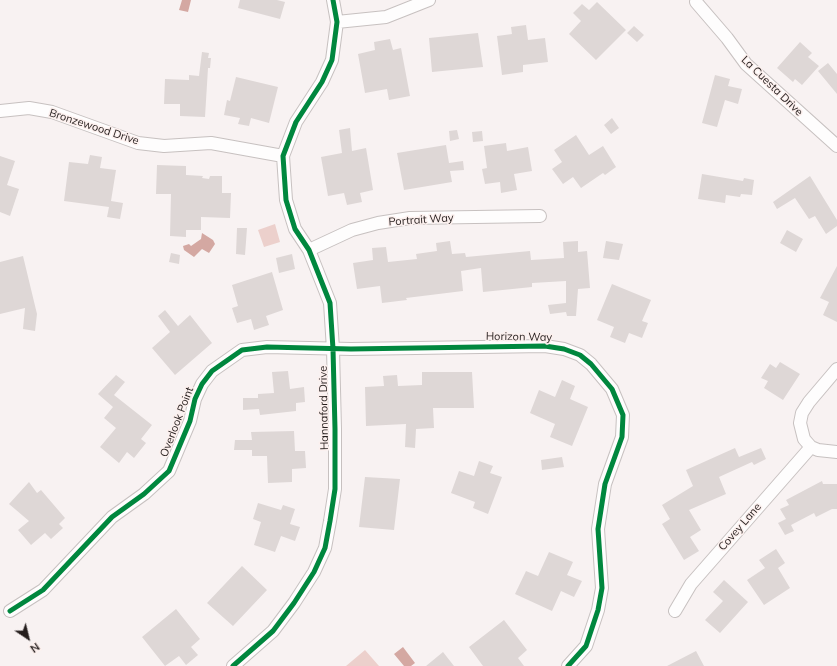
<!DOCTYPE html>
<html>
<head>
<meta charset="utf-8">
<style>
  body { margin:0 }
  #map { position:relative; width:837px; height:666px; overflow:hidden; background:#f8f2f2; font-family:Mulish,sans-serif }
  canvas { display:block }
  .north { position:absolute; left:8px; top:618px; width:40px; height:40px; -webkit-text-stroke:3px #fcf0ee; paint-order:stroke; rotate:145deg; font-size:11px; font-weight:700; line-height:16px; text-align:center; color:#251e1d }
  .north::after { content:''; display:block; margin:auto; width:14px; height:18px; background:#251e1d; clip-path:polygon(50% 0,100% 100%,50% 72%,0 100%) }
</style>
</head>
<body>
<div id="map">
<canvas width="837" height="666"></canvas>
<div class="north">N</div>
</div>
<script>
const ctx = document.querySelector('canvas').getContext('2d');
ctx.lineJoin = 'round';
function fillPath(path, color) {
  ctx.fillStyle = color;
  ctx.fill(path, 'evenodd');
}
function poly(rows) {
  const path = new Path2D();
  for (const r of rows) {
    path.moveTo(r[0], r[1]);
    for (let i = 2; i < r.length; i += 2) path.lineTo(r[i], r[i + 1]);
  }
  return path;
}
function strokePath(path, color, width, dash) {
  ctx.strokeStyle = color;
  ctx.lineWidth = width;
  ctx.lineCap = dash ? 'butt' : 'round';
  ctx.setLineDash(dash || []);
  ctx.stroke(path);
}
function label(font, color, halo, rows, align = 'center') {
  ctx.font = font + ' Mulish,sans-serif';
  ctx.lineWidth = 3;
  ctx.setLineDash([]);
  ctx.textBaseline = 'middle';
  ctx.strokeStyle = halo;
  ctx.fillStyle = color;
  for (const [text, x, y, turn = 0] of rows) {
    ctx.save();
    ctx.translate(x, y);
    ctx.rotate((+turn || 0) * Math.PI / 180);
    ctx.textAlign = isNaN(turn) ? turn : align;
    if (halo) ctx.strokeText(text, 0, 0);
    ctx.fillText(text, 0, 0);
    ctx.restore();
  }
}
fillPath(poly([
  [275,224,280,242,264,247,258,230],
  [365,650,379,666,346,666]
]), '#ecd0cc');
fillPath(poly([
  [182,0,191,0,188,12,179,10],
  [202,233,213,240,215,244,209,253,202,249,194,257,184,250,183,246,189,244,191,246,201,239],
  [403,647,415,663,411,666,404,666,394,654]
]), '#d4a8a2');
fillPath(poly([
  [240,0,277,0,285,2,280,19,238,8],
  [597,2,626,30,596,60,569,34,581,21,573,13,582,4,589,10],
  [526,25,528,40,545,38,548,62,523,65,523,72,502,75,497,36,512,34,511,27],
  [634,26,644,35,637,42,627,33],
  [478,33,483,67,432,72,429,38],
  [390,39,393,50,401,48,410,96,389,100,387,89,365,93,358,54,375,50,374,42],
  [800,42,812,53,808,57,819,66,802,85,795,79,793,82,777,68],
  [202,52,209,53,208,58,211,58,210,68,208,68,205,117,180,116,180,104,164,104,165,79,189,80,189,75,199,76],
  [828,63,837,74,837,94,818,71],
  [715,75,730,79,728,86,742,89,738,104,725,100,717,127,702,123],
  [236,77,278,87,269,123,251,118,249,126,238,124,240,118,224,115,227,100,230,101],
  [612,118,619,128,611,134,604,125],
  [350,128,352,151,366,148,373,190,360,193,362,202,347,205,344,193,328,196,321,157,342,153,339,130],
  [457,130,459,139,450,141,449,131],
  [482,131,483,141,473,142,472,132],
  [576,135,589,155,603,146,616,167,605,175,603,173,581,188,573,177,563,184,552,169,562,162,554,150],
  [506,143,507,151,528,147,532,171,514,174,517,190,501,193,500,182,485,184,482,169,487,168,484,146],
  [446,145,449,163,463,161,464,170,450,171,452,182,404,190,397,153],
  [90,155,102,157,100,168,116,170,111,201,123,203,120,219,107,217,109,207,64,201,69,162,88,164],
  [0,156,15,161,7,185,19,189,10,216,0,212],
  [157,165,186,166,186,175,203,176,202,178,209,179,210,176,222,176,222,193,231,193,230,218,201,217,201,230,186,230,186,237,170,236,171,194,156,194],
  [702,174,743,181,744,178,754,180,752,195,741,194,740,197,726,195,725,203,698,199],
  [810,176,837,220,837,226,826,234,815,216,809,219,795,198,777,209,773,202],
  [237,228,247,228,245,255,236,254],
  [787,230,803,239,796,252,780,243],
  [450,241,452,254,465,253,466,257,530,251,531,260,564,258,563,242,578,241,578,252,587,251,590,288,578,289,576,316,567,316,566,312,550,314,548,305,566,303,566,281,532,283,532,287,483,292,481,268,461,271,463,291,406,298,407,300,382,303,380,286,357,289,353,263,373,260,372,248,386,247,388,262,417,259,416,254,437,251,436,243],
  [606,241,623,244,619,260,603,258],
  [171,253,180,255,179,264,169,262],
  [292,254,295,269,279,273,276,258],
  [23,256,37,314,35,331,23,329,25,308,0,314,0,262],
  [837,266,837,322,823,315,829,302,820,298],
  [272,272,283,310,266,316,269,325,254,330,251,319,237,323,232,308,238,306,232,285],
  [612,284,651,300,642,321,648,323,642,338,629,333,625,343,610,337,614,327,597,320],
  [165,310,178,326,190,315,212,343,175,375,152,348,170,332,158,316],
  [780,362,800,374,783,400,764,388,768,381,761,378,770,364,776,368],
  [288,371,290,389,304,387,305,402,296,403,296,411,260,415,259,409,243,410,243,398,258,398,258,394,274,393,272,372],
  [422,372,472,372,474,408,433,408,434,428,416,429,415,448,405,447,406,424,366,426,365,387,384,386,383,376,397,375,398,386,422,385],
  [116,375,125,382,114,395,152,425,141,439,146,443,134,458,127,452,119,463,100,447,116,428,104,418,113,407,98,394],
  [562,380,575,386,570,399,588,407,572,446,550,437,555,424,530,413,539,390,555,397],
  [294,431,295,451,305,451,306,468,292,469,292,482,268,483,267,456,252,456,252,450,234,450,235,440,252,440,251,432],
  [735,448,739,457,761,448,766,459,754,465,752,462,719,477,726,494,689,510,701,530,690,537,699,551,684,560,662,524,670,519,662,505,693,486,686,470],
  [562,457,564,467,542,470,541,460],
  [479,461,493,466,490,473,502,477,488,514,473,508,475,502,451,493,459,471,474,476],
  [365,477,400,479,394,530,359,527],
  [822,481,823,484,837,484,837,509,832,509,816,517,814,513,791,525,794,531,785,535,778,523,786,519,780,509,789,505,786,500],
  [29,482,37,493,41,490,65,518,59,524,63,528,51,539,45,533,31,545,18,530,29,521,9,504],
  [258,503,281,510,283,505,295,509,290,524,300,527,295,541,281,536,275,552,254,545,261,522,253,519],
  [776,549,785,563,778,568,790,588,764,605,747,580,765,568,759,560],
  [549,552,573,562,567,575,582,581,574,597,561,591,552,611,515,594,526,571,538,576],
  [242,566,267,590,233,626,207,603],
  [724,580,748,602,720,633,705,620,723,601,713,592],
  [176,609,200,639,191,647,198,655,186,665,179,656,165,666,142,637],
  [504,620,527,650,518,658,524,666,483,666,469,647],
  [696,651,704,666,667,666],
  [443,652,454,666,426,666]
]), '#ded7d6');
const street = poly([
  [696,2,727,38,746,64,837,146],
  [337,22,386,17,429,0],
  [0,111,29,108,52,112,138,143,164,146,211,143,283,156],
  [309,250,352,230,378,223,410,218,540,216],
  [837,369,809,402,802,413,800,423,804,439,811,447,818,450,837,452],
  [10,611,43,590,112,517,144,494,169,471,190,421,195,399,202,384,212,371,242,350,267,347,351,349,545,346,564,349,580,355,591,364,612,389,623,415,622,437,605,484,598,529,602,588,598,610,586,646,568,666],
  [675,611,691,584,811,447],
  [233,666,273,631,294,603,314,572,325,548,330,521,335,489,335,429,333,349,330,303,309,250,295,229,286,200,283,156,296,122,322,82,332,60,337,22,333,0]
]);
strokePath(street, '#c7c1c0', 14);
strokePath(street, '#fefdfd', 12);
strokePath(poly([
  [10,611,43,590,112,517,144,494,169,471,190,421,195,399,202,384,212,371,242,350,267,347,351,349,545,346,564,349,580,355,591,364,612,389,623,415,622,437,605,484,598,529,602,588,598,610,586,646,568,666],
  [233,666,273,631,294,603,314,572,325,548,330,521,335,489,335,429,333,349,330,303,309,250,295,229,286,200,283,156,296,122,322,82,332,60,337,22,333,0]
]), '#00873e', 5);
label('11px', '#251e1d', '#fcf0ee', [
  ["La Cuesta Drive",772,86,44],
  ["Bronzewood Drive",94,127,18],
  ["Portrait Way",421,220,-4],
  ["Horizon Way",519,337,1],
  ["Hannaford Drive",324,408,-91],
  ["Overlook Point",177,422,-69],
  ["Covey Lane",740,527,-49]
]);
</script>
</body>
</html>
